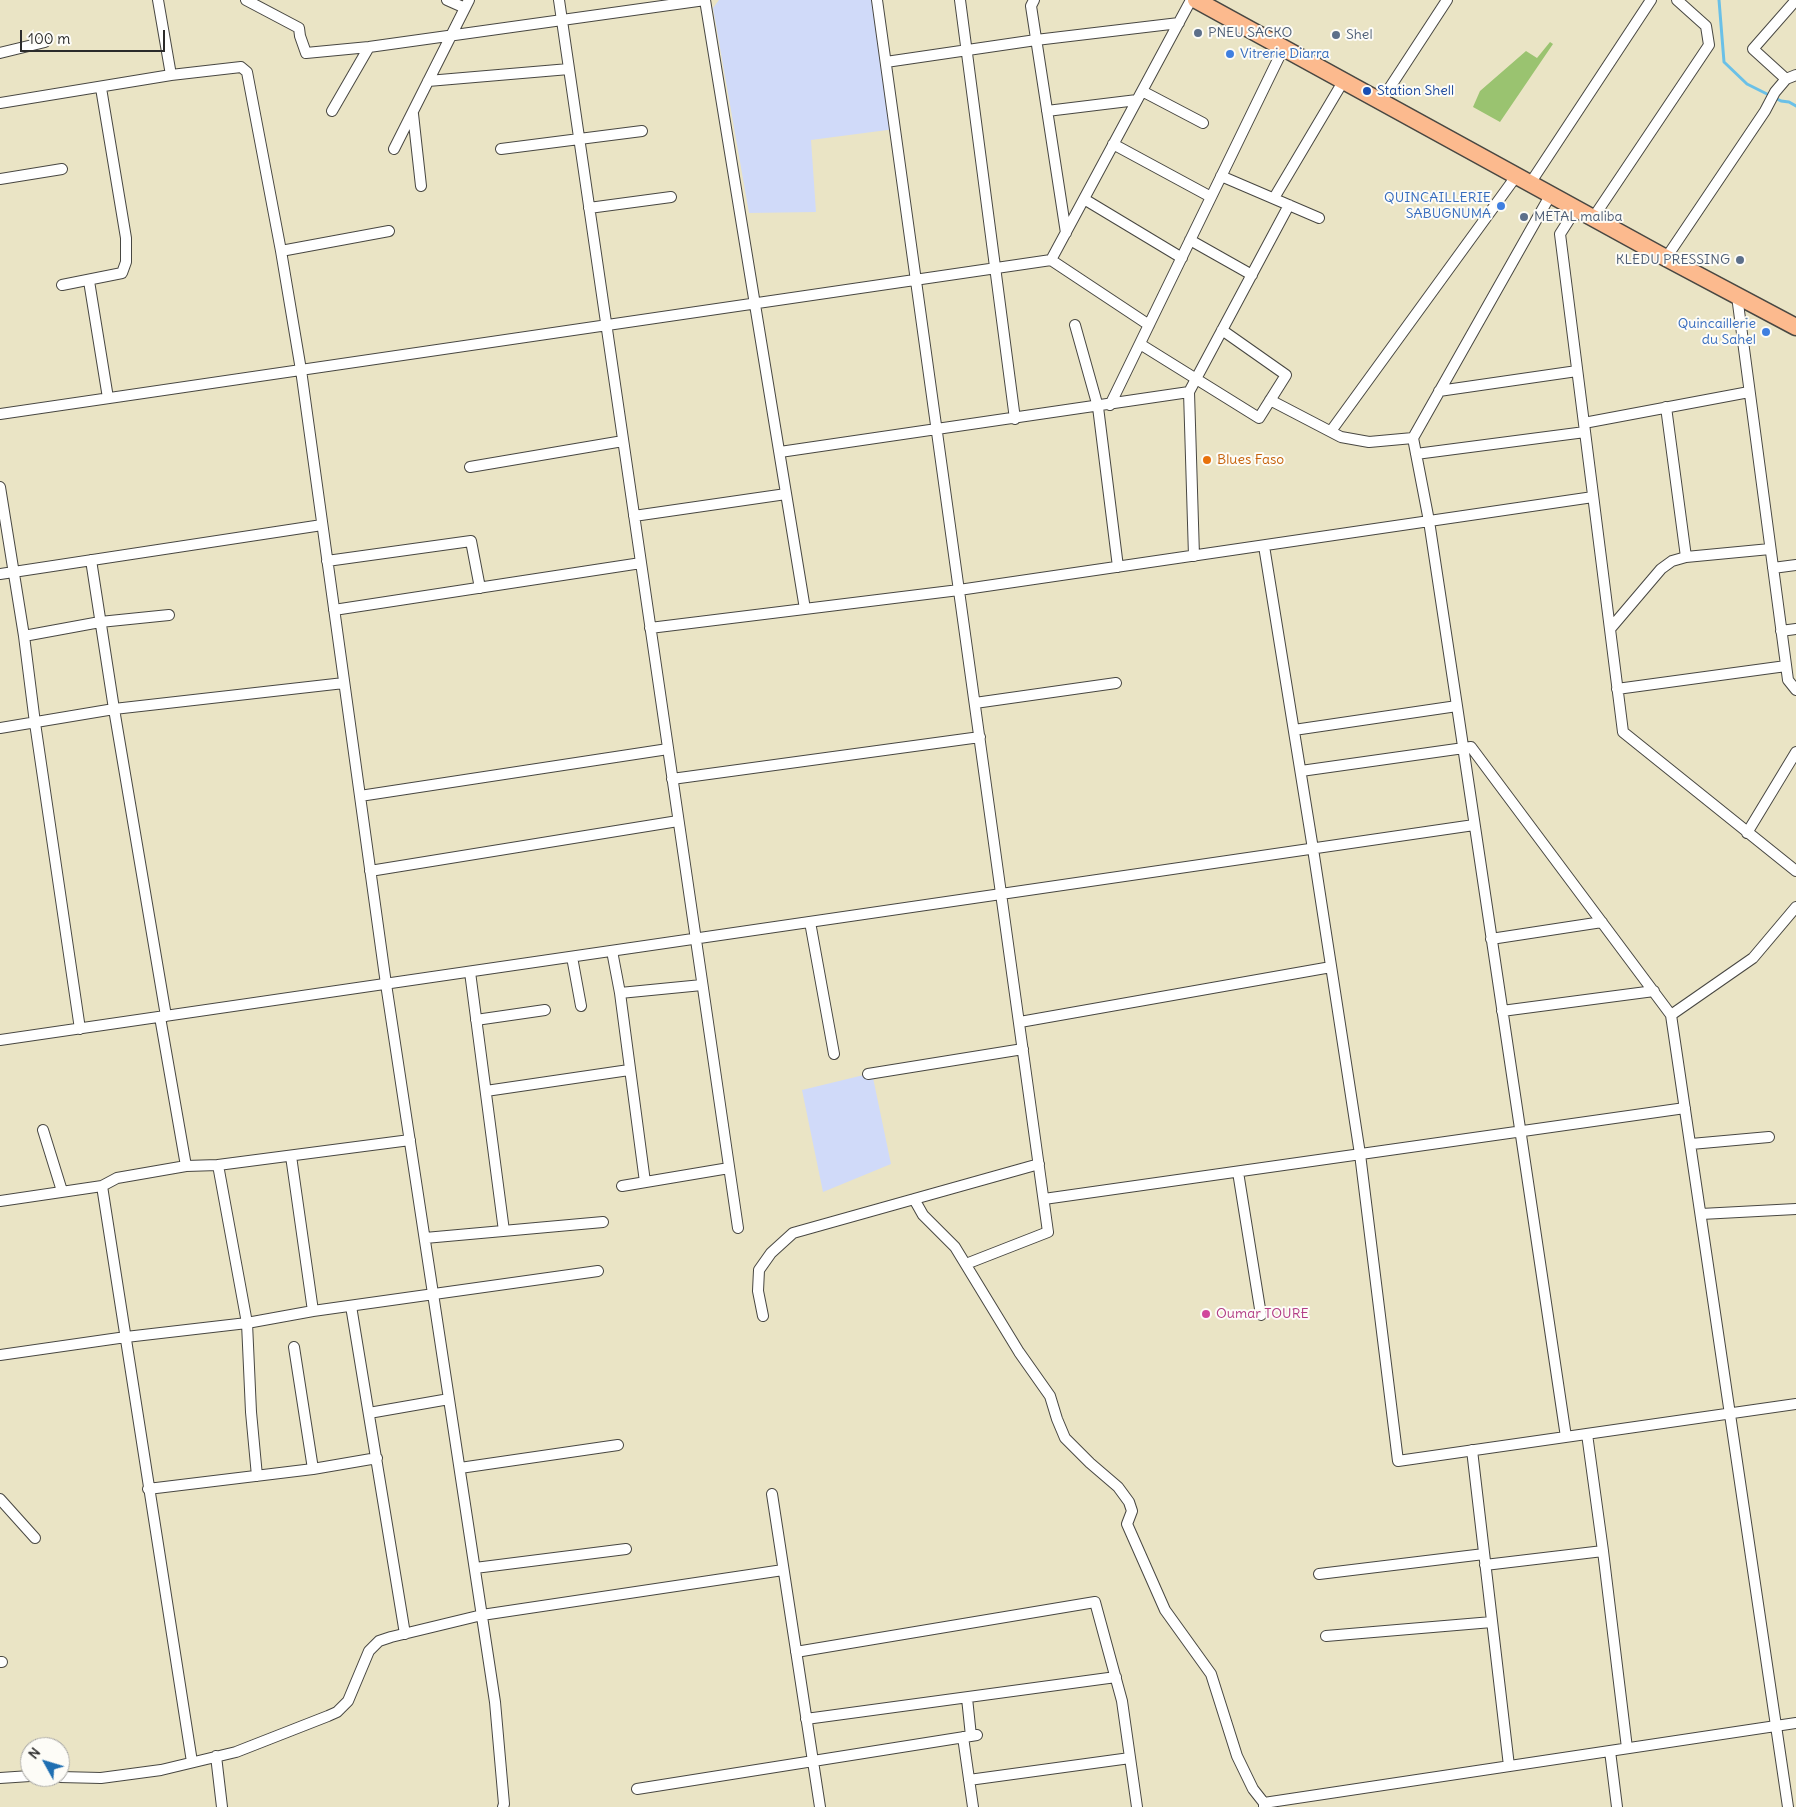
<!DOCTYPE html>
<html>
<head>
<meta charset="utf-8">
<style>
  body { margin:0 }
  #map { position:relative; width:1796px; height:1807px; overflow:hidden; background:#eae4c5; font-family:Delius,sans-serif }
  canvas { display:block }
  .north { position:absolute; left:20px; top:1737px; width:50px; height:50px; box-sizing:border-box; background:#fdfcf7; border:1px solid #a9a8a5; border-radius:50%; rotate:309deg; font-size:14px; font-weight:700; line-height:20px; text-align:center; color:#2b2b2b }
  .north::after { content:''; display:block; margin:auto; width:18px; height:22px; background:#1f6fb2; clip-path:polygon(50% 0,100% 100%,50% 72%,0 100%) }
  .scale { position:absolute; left:20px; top:30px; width:145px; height:22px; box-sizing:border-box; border:2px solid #2b2b2b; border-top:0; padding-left:6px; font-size:15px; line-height:18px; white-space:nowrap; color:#2b2b2b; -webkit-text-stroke:4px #fdfcf7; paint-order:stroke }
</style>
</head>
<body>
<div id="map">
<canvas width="1796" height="1807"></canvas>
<div class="north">N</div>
<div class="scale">100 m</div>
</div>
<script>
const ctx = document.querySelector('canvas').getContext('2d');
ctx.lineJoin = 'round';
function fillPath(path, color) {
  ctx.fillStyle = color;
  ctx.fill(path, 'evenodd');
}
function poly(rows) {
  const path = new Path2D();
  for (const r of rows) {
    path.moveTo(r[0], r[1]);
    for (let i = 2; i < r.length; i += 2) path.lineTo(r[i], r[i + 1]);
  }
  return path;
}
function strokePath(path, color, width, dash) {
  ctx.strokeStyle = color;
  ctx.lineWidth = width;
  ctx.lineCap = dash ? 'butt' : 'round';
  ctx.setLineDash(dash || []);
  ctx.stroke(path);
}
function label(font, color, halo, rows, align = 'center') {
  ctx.font = font + ' Delius,sans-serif';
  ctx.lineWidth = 4;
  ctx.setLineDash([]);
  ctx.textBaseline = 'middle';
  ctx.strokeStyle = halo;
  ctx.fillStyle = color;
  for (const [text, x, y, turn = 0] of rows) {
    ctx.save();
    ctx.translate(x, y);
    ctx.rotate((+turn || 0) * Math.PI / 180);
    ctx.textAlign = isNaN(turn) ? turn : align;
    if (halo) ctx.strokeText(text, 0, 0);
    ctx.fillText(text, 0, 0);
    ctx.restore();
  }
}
fillPath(poly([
  [719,0,874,0,895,129,811,140,816,212,749,213,713,8],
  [872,1073,891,1164,823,1192,802,1090]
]), '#d0daf9');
fillPath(poly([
  [1550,42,1553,44,1500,122,1473,107,1480,91,1526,51,1537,58]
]), '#9ac370');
strokePath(poly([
  [1719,0,1724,62,1747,84,1781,101,1789,102,1796,106]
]), '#6ac0e7', 3);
const street = poly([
  [158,0,171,75],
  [246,0,299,28,300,36,306,53,369,47,705,0,805,609],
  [447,0,465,8],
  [559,0,738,1228],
  [877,0,1048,1232,966,1264],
  [960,0,1015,419],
  [1034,0,1031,6,1066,233],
  [0,53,45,42],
  [886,62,1036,40,1179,23],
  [1786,79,1753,49,1796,0],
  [428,81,569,69],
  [1142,91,1203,123],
  [1381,101,1447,0],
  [0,103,171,75,241,67,247,72,281,251,301,370,386,984,495,1702,504,1804,503,1807],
  [332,111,369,47],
  [1047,111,1137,100],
  [413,114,421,186],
  [1113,144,1211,197],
  [394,149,469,0],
  [501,149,642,131],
  [1221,176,1319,218],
  [0,179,62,169],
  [1531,182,1651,0],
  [1551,194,1413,438,1429,521,1457,706,1566,1437],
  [1274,198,1344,80],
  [1084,199,1182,258],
  [589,208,671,197],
  [1576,209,1560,234,1623,732,1796,871],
  [1593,218,1709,45,1706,26,1677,0],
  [1190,240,1252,275],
  [281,251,389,231],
  [1666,258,1765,111,1775,92,1786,79,1796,75],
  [1051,260,1191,0],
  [89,281,108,398],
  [62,285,122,273,126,262,126,238,101,88],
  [1737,296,1788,680,1796,690],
  [1075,325,1098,407,1118,567],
  [1140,344,1259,418,1286,375,1222,330],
  [1439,391,1577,371],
  [1270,400,1341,437,1369,442,1413,438],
  [1110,405,1284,47],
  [1666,407,1686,557],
  [0,414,1051,260,1149,325],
  [1584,423,1749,392],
  [1331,431,1517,175],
  [780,452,1189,392],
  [1416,454,1585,432],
  [470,467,623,441],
  [0,487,24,636,35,723,80,1029],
  [634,516,786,494],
  [1264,546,1313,849,1360,1154,1398,1461,1796,1404],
  [1194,556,1189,392,1289,205],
  [91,560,114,709,166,1016],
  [327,561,471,541,480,588],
  [1773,568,1796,565],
  [0,574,322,525],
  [334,610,641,563],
  [650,628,959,590,1593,497],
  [1610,629,1661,569,1672,561,1686,557,1770,549],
  [1781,631,1796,629],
  [24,636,100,622,169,615],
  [1617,689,1786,666],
  [975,703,1116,683],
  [0,728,114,709,344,683],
  [1294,730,1457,706],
  [1301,771,1471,747,1671,1015,1788,1807],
  [672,779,980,737],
  [360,796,668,749],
  [1747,833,1796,752],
  [370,871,678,821],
  [810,922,834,1054],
  [1491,939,1602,922],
  [612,951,620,993,645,1182],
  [572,957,581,1006],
  [470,972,504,1231],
  [620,993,702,985],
  [1502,1011,1654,991],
  [1671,1015,1753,958,1796,907],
  [160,1017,186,1166],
  [476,1020,545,1010],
  [1020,1022,1331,967],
  [0,1040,1474,825],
  [868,1074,1023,1049],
  [486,1091,629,1070],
  [43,1130,62,1191],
  [1691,1144,1769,1137],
  [291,1156,313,1311],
  [218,1165,247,1323,251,1412,257,1476],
  [1238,1172,1261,1315],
  [102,1186,192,1762],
  [622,1186,729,1168],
  [914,1199,923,1215,955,1247,1019,1352,1050,1396,1057,1419,1065,1438,1090,1463,1118,1487,1129,1502,1132,1511,1127,1524,1165,1610,1211,1674,1237,1756,1253,1789,1264,1803,1264,1807],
  [1044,1199,1685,1108],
  [0,1201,102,1186,117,1178,186,1166,218,1165,410,1140],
  [1701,1214,1796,1209],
  [425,1238,603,1222],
  [351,1306,405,1634],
  [763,1316,758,1291,759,1270,771,1253,793,1233,1039,1164],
  [294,1347,313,1469],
  [0,1355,126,1337,247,1323,313,1311,598,1271],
  [369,1413,449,1399],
  [1587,1434,1603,1551,1627,1748],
  [1472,1450,1509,1766],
  [460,1468,618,1445],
  [148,1489,313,1469,377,1458],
  [772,1494,820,1807],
  [0,1499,35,1538],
  [1485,1565,1603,1551],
  [475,1568,626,1549],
  [1319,1574,1484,1554],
  [1326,1636,1492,1622],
  [796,1652,1095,1602,1122,1701,1137,1807],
  [0,1662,2,1662],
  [967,1698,971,1736],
  [806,1719,1116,1677],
  [963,1737,973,1807],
  [1610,1751,1617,1807],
  [216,1756,222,1807],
  [60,1777,101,1778,161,1770,236,1752,328,1716,337,1712,348,1701,369,1651,379,1641,391,1637,482,1615,783,1570],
  [0,1778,30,1776],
  [969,1780,1130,1758],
  [637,1789,977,1735],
  [1264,1803,1796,1723]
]);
const primary = poly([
  [1196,0,1666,258,1796,327]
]);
strokePath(street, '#484742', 12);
strokePath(primary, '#484742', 19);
strokePath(street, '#fff', 10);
strokePath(primary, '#fcba8e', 16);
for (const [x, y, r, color] of [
  [1198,33,5,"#5c6f8a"],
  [1336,35,5,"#5c6f8a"],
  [1230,54,5,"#3f7fe0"],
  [1367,91,5,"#1a4fb4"],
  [1501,206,5,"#3f7fe0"],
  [1524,217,5,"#5c6f8a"],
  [1740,260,5,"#5c6f8a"],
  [1766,332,5,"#3f7fe0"],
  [1207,460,5,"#e8710a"],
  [1206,1314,5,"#d1479c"]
]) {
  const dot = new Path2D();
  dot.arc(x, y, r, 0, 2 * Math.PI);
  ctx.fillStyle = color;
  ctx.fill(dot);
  strokePath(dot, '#fdfcf7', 2);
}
label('14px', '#4e5e75', '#fdfcf7', [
  ["PNEU SACKO",1208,33],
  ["Shel",1346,35],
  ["METAL maliba",1534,217],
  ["KLEDU PRESSING",1730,260,"right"]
], 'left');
label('14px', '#366cbe', '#fdfcf7', [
  ["Vitrerie Diarra",1240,54,"left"],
  ["QUINCAILLERIE",1491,198],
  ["SABUGNUMA",1491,214],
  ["Quincaillerie",1756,324],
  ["du Sahel",1756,340]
], 'right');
label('14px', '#164399', '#fdfcf7', [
  ["Station Shell",1377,91]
], 'left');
label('14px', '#c56008', '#fdfcf7', [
  ["Blues Faso",1217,460]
], 'left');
label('14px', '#b23c85', '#fdfcf7', [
  ["Oumar TOURE",1216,1314]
], 'left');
</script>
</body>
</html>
